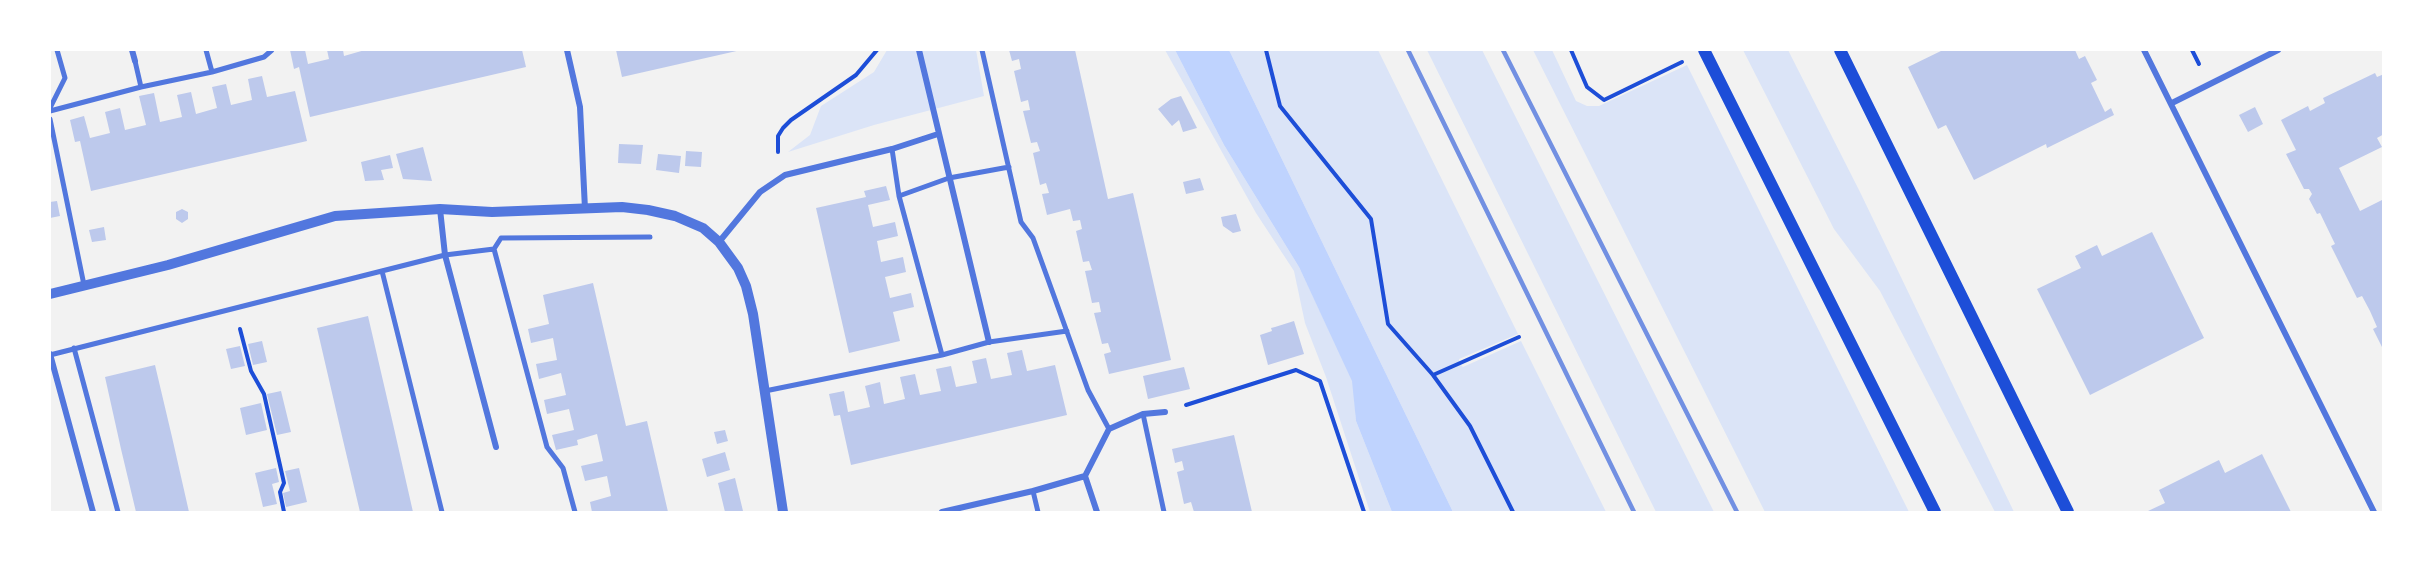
<!DOCTYPE html>
<html>
<head>
<meta charset="utf-8">
<style>
  body { margin:0 }
  #map { position:relative; width:2433px; height:562px; overflow:hidden; background:#f2f2f2; font-family:Mulish,sans-serif }
  canvas { display:block }
  .frame { position:absolute; inset:0; border:51px solid #fff; pointer-events:none }
</style>
</head>
<body>
<div id="map">
<canvas width="2433" height="562"></canvas>
<div class="frame"></div>
</div>
<script>
const ctx = document.querySelector('canvas').getContext('2d');
ctx.lineJoin = 'round';
function fillPath(path, color) {
  ctx.fillStyle = color;
  ctx.fill(path, 'evenodd');
}
function poly(rows) {
  const path = new Path2D();
  for (const r of rows) {
    path.moveTo(r[0], r[1]);
    for (let i = 2; i < r.length; i += 2) path.lineTo(r[i], r[i + 1]);
  }
  return path;
}
function strokePath(path, color, width, dash) {
  ctx.strokeStyle = color;
  ctx.lineWidth = width;
  ctx.lineCap = dash ? 'butt' : 'round';
  ctx.setLineDash(dash || []);
  ctx.stroke(path);
}
fillPath(poly([
  [887,50,976,50,984,96,874,125,788,152,810,135,821,106,874,72],
  [1165,50,1175,50,1224,145,1299,267,1353,381,1356,421,1392,512,1370,512,1326,377,1305,323,1294,271,1256,213],
  [1229,50,1378,50,1518,334,1459,359,1460,364,1463,367,1521,341,1606,512,1453,512],
  [1427,50,1482,50,1714,512,1656,512],
  [1533,50,1552,50,1576,101,1587,106,1599,106,1687,65,1909,512,1765,512],
  [1743,50,1788,50,1860,192,2014,512,1995,512,1880,291,1834,229]
]), '#dbe4f7');
fillPath(poly([
  [1175,50,1229,50,1453,512,1392,512,1356,421,1352,381,1299,267,1224,145]
]), '#bfd3fe');
fillPath(poly([
  [290,50,305,50,308,64,329,59,327,50,343,50,344,56,365,50,522,50,526,67,310,117,299,67,294,69],
  [616,50,741,50,622,77],
  [1009,50,1075,50,1108,199,1133,193,1171,360,1109,374,1104,354,1111,352,1108,343,1102,344,1094,313,1101,312,1099,302,1092,303,1085,271,1092,270,1089,261,1083,262,1076,231,1082,229,1080,220,1073,221,1070,209,1047,215,1042,194,1049,193,1046,183,1040,185,1033,153,1040,151,1037,142,1031,143,1023,111,1030,110,1028,100,1021,102,1014,71,1021,69,1019,59,1012,61],
  [1943,50,2075,50,2079,59,2085,56,2097,80,2091,83,2105,112,2111,108,2114,115,2047,148,2046,144,1974,180,1946,125,1938,129,1908,67],
  [2375,73,2377,77,2384,74,2384,134,2377,138,2382,147,2339,168,2360,211,2384,199,2384,351,2373,329,2377,327,2370,311,2362,296,2357,298,2331,246,2335,244,2320,213,2317,214,2309,199,2312,194,2309,189,2304,189,2286,154,2296,150,2281,120,2308,106,2310,111,2325,103,2323,98],
  [262,76,267,97,295,91,307,141,91,191,80,141,75,142,70,120,84,116,90,138,110,133,105,112,120,108,125,130,146,125,139,96,154,93,160,122,182,117,177,95,191,92,196,114,217,108,212,87,226,84,231,105,252,100,248,79],
  [1181,96,1197,128,1183,132,1179,120,1172,126,1158,109,1171,99],
  [2255,107,2263,124,2248,132,2239,115],
  [619,144,643,145,641,164,618,163],
  [423,147,432,181,403,179,396,154],
  [686,151,702,152,701,167,685,166],
  [658,154,681,156,679,173,656,170],
  [390,155,393,168,381,170,384,180,365,181,361,162],
  [1200,178,1204,190,1186,194,1183,182],
  [886,186,890,200,868,205,873,227,895,222,898,236,877,241,881,262,903,257,906,272,885,277,890,298,911,293,914,307,893,312,900,341,849,353,816,208,866,197,864,191],
  [57,201,60,216,50,218,50,202],
  [182,209,188,212,188,219,182,223,176,219,176,212],
  [1236,214,1241,231,1233,233,1223,226,1221,217],
  [104,227,106,240,92,242,89,230],
  [2152,232,2204,338,2090,395,2037,289,2081,268,2075,256,2097,245,2102,256],
  [593,283,626,426,647,421,668,512,592,512,590,502,611,496,607,476,585,481,581,466,603,461,597,434,577,440,578,445,556,450,552,435,574,430,569,409,547,414,544,400,566,395,561,373,539,379,536,364,557,360,553,338,531,343,528,329,549,324,543,295],
  [368,316,393,424,413,512,360,512,342,436,317,328],
  [1294,321,1304,354,1268,365,1260,335,1272,331,1271,328,1275,327],
  [262,341,267,362,253,365,248,344],
  [240,346,245,366,231,369,226,349],
  [1022,350,1027,371,1055,365,1067,415,851,465,840,415,834,416,829,394,844,391,848,412,870,407,865,386,880,382,884,404,905,399,900,377,915,374,920,395,941,391,936,369,951,366,956,387,977,383,972,361,986,358,991,379,1012,375,1007,353],
  [155,365,172,437,189,512,136,512,121,449,105,377],
  [1184,367,1190,389,1148,399,1143,376],
  [281,391,291,432,277,435,267,394],
  [261,403,267,430,246,435,240,408],
  [725,430,728,441,717,444,714,432],
  [1234,435,1252,512,1194,512,1191,502,1184,504,1177,472,1184,470,1182,461,1175,463,1172,449],
  [725,452,730,470,707,477,702,459],
  [2262,454,2291,512,2149,512,2148,511,2165,503,2159,490,2219,460,2225,473],
  [276,468,279,482,272,484,277,504,263,507,255,473],
  [299,468,307,502,286,507,283,493,290,491,285,471],
  [735,478,743,511,725,512,718,483]
]), '#bdc9ec');
strokePath(poly([
  [1266,50,1280,106,1371,219,1388,324,1433,375,1470,426,1513,512],
  [1571,50,1587,87,1604,100,1682,62],
  [2192,50,2199,64],
  [778,152,778,136,783,128,791,120,856,75,877,50],
  [240,329,251,371,264,394,284,483,280,492,284,512],
  [1433,375,1519,337],
  [1186,405,1296,370,1320,381,1364,512]
]), '#1d4ed8', 4);
strokePath(poly([
  [206,50,212,72],
  [982,50,1021,222,1033,238,1088,390,1109,429],
  [135,61,141,87],
  [50,108,65,78,57,50],
  [50,111,141,87,212,72,264,57,272,50],
  [50,119,84,285],
  [892,149,899,196,942,355],
  [899,196,949,178,1009,167],
  [494,249,547,447,563,468,575,512],
  [382,271,442,512],
  [74,348,118,512],
  [50,355,445,255,494,249,501,238,650,237],
  [765,391,942,355,989,342,1067,331],
  [1143,414,1164,512],
  [1033,491,1038,512]
]), '#5277de', 5);
strokePath(poly([
  [132,50,135,61],
  [567,50,580,107,585,209],
  [919,50,989,342],
  [2144,50,2374,512],
  [2172,103,2278,50],
  [440,209,445,255,496,447],
  [719,242,760,192,785,175,892,149,938,134],
  [50,354,93,512],
  [942,512,1033,491,1085,476],
  [1097,512,1085,476,1109,429,1143,414,1165,412]
]), '#5277de', 6);
strokePath(poly([
  [50,294,168,265,335,216,440,209,492,212,622,207,648,210,675,216,703,228,719,242,738,268,746,286,753,314,783,512]
]), '#5277de', 10);
strokePath(poly([
  [1704,50,1935,512],
  [1840,50,2068,512]
]), '#1d4ed8', 12);
strokePath(poly([
  [1408,50,1634,512],
  [1503,50,1737,512]
]), '#7290e2', 4.5);
</script>
</body>
</html>
